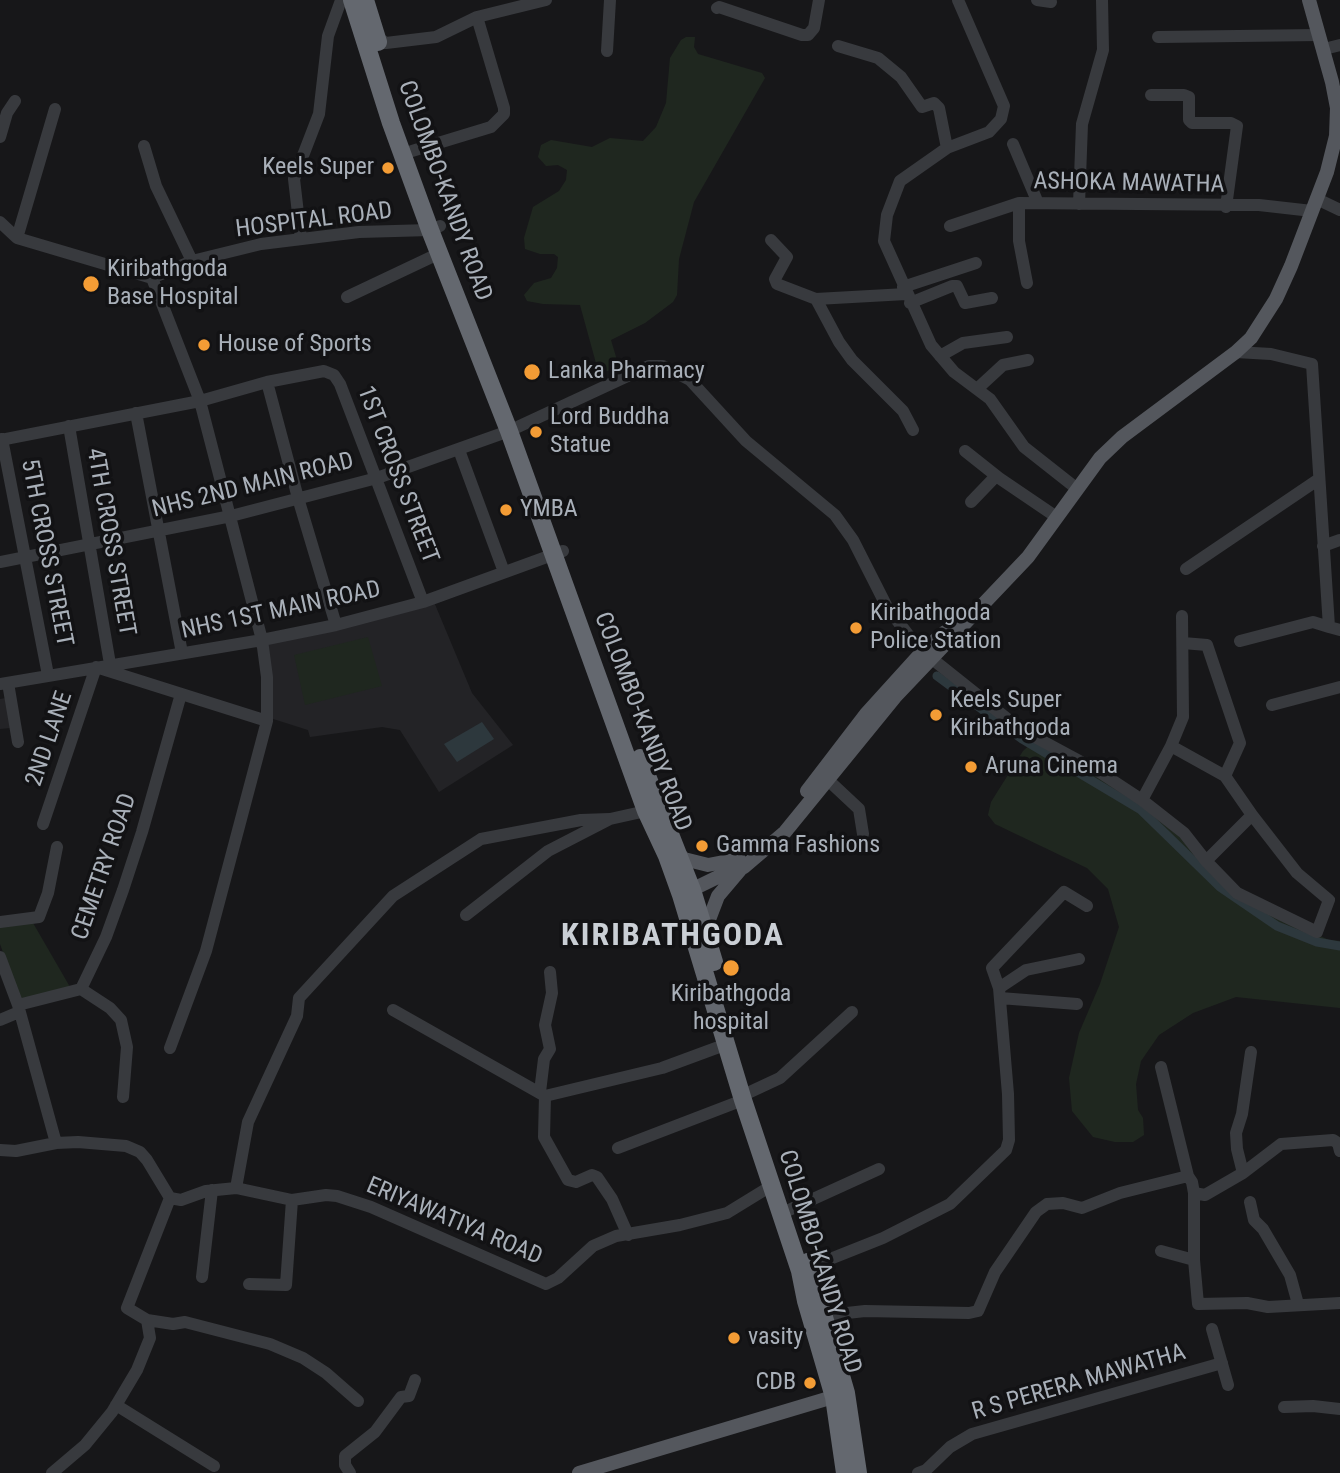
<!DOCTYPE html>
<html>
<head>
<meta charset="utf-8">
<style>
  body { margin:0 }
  canvas { display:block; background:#171719 }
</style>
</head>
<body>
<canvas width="1340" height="1473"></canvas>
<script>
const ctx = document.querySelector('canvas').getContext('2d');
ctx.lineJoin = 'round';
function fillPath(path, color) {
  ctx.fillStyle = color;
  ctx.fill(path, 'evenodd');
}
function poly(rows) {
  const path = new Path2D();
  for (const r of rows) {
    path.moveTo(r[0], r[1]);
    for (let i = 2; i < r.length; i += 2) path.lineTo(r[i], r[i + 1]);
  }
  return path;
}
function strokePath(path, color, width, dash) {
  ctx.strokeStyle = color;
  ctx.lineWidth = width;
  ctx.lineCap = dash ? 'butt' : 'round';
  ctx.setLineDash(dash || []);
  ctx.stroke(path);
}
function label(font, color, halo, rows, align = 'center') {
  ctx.font = font + ' "Roboto Condensed",sans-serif';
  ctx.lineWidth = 7;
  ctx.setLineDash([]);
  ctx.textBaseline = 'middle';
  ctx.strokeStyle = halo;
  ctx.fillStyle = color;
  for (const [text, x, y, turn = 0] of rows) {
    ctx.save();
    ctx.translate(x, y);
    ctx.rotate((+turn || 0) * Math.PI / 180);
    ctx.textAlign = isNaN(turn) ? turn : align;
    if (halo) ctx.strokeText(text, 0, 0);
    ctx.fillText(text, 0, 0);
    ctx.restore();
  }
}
fillPath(poly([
  [434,602,472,693,513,745,439,792,400,730,382,727,310,737,308,730,267,717,264,641],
  [6,698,10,728,0,729,0,699]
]), '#232326');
fillPath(poly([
  [686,37,695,37,694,47,698,54,762,73,765,78,694,202,679,259,677,295,673,302,645,323,611,340,619,367,599,374,580,305,543,304,527,301,524,295,534,283,551,278,557,268,558,257,554,254,540,254,525,249,524,238,533,207,559,191,566,180,567,170,558,165,546,166,538,157,541,145,551,140,592,147,610,138,643,141,656,127,666,103,670,58,681,40],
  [368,637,382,686,305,705,294,655],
  [1035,740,1111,783,1165,821,1262,910,1329,940,1340,941,1340,1008,1236,997,1193,1013,1159,1035,1141,1061,1136,1084,1138,1110,1143,1118,1144,1135,1133,1142,1115,1142,1093,1137,1072,1111,1069,1078,1079,1033,1100,984,1119,927,1108,889,1087,868,995,824,988,815,991,802,1023,751],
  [33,923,70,987,21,1001,0,944,0,927]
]), '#1f271f');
fillPath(poly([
  [482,722,494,739,457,762,444,744]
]), '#2d383d');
strokePath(poly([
  [937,676,1022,739,1141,810,1220,887,1277,926,1317,942,1340,946]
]), '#2d383d', 9);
strokePath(poly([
  [958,0,1004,106,1001,119,989,132,947,148,900,181,887,215,884,241,931,345,954,372,990,399,1024,447,1076,488],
  [1037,0,1051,2],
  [717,8,719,7,802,35,808,35,814,28,819,0],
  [1158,37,1319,35],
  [371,38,376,37,386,43,436,37,477,17,546,0],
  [838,46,878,58,901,77,922,107,934,103,939,108,947,148],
  [1324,49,1340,45],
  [607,51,610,0],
  [1151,95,1184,95,1189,97,1189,120,1192,123,1231,123,1237,126,1226,207],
  [0,137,7,113,15,101],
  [1013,144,1038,203],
  [144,146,156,186,192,261],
  [412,151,491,127,504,114,504,108,477,17],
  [1317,199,1340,210],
  [1019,203,1019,241,1027,283],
  [1079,204,1082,124,1103,50,1102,0],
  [0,222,17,238,152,278,192,261,261,244,359,232,430,230,440,226],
  [950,226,1019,203,1259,205,1312,211],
  [17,238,55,109],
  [301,239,294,179,319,114,328,36,340,3,345,0],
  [771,240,787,257,775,279,777,284,816,299,906,294],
  [152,278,200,401,267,382,324,371,334,375,340,384,423,602],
  [903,287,976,263],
  [347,297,440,253],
  [816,299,839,342,852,360,903,411,913,430],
  [910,303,952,286,957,286,965,303,992,298],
  [1236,352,1271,354,1312,364,1329,627,1340,630],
  [940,356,963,343,1007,337],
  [267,382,298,498,336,625],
  [977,389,1003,365,1028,360],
  [136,413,182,653],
  [69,426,110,664],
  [2,439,48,675],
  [0,440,200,401,262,640,267,677,267,721,206,951,170,1048],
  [459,450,504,572],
  [965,451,999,478,1055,516],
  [971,502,996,476],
  [1323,546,1340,540],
  [0,562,231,516,377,478,509,431,649,366,663,366,690,380,746,441,835,515,853,540,887,607,909,636,931,658,1020,729,1098,771,1142,800,1184,833,1206,861,1237,893,1317,932,1329,900,1297,873,1252,815,1206,861],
  [1186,569,1319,479],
  [1240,641,1313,622,1329,627],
  [1183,643,1207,645,1240,743,1225,776],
  [8,683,18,742],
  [0,684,262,640,336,625,423,602,563,551],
  [1272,705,1340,687],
  [1171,746,1183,717,1182,616],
  [828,780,859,809,863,834],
  [1142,800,1171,746,1225,776,1252,815],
  [43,824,96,667,267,721],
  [466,915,548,851,610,819,646,811],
  [0,922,39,917,48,893,57,847],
  [0,957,18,1005,56,1143],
  [999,988,992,968,1064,892,1087,906],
  [81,989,110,1008,121,1020,127,1047,123,1097],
  [1000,998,1077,1004],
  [18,1005,81,989,106,937,123,890,142,832,181,694],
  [393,1010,545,1096,662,1068,727,1044],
  [0,1020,19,1012],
  [1161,1067,1188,1176],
  [540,1092,544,1059,550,1049,545,1025,552,993,550,972],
  [750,1092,780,1078,852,1012],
  [545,1096,544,1137,568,1180,576,1182,592,1175,597,1177,612,1199,628,1235],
  [618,1148,743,1100],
  [0,1150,16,1151,56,1143,78,1142,126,1146,140,1152,147,1160,170,1198,181,1200,206,1191,236,1188,292,1200,326,1195,337,1196,371,1207,546,1284,558,1278,593,1246,616,1236,680,1225,727,1213,771,1186],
  [1243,1173,1237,1149,1236,1133,1242,1114,1251,1052],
  [236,1188,248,1122,297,1016,299,998,393,896,481,839,581,820,610,819],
  [1194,1193,1194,1260,1198,1304,1247,1303,1268,1307,1340,1303],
  [1250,1202,1254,1220,1263,1229,1290,1275,1298,1304],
  [789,1210,879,1169],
  [1161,1251,1194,1260],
  [810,1267,883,1238,950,1204,1006,1150,1009,1140,1008,1094,999,988,1026,970,1079,959],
  [202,1277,212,1190],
  [249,1284,286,1285,292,1200],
  [825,1318,838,1314,865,1311,969,1313,978,1311,995,1272,1036,1212,1047,1204,1063,1203,1082,1208,1120,1193,1188,1176,1192,1182,1194,1193,1205,1195,1243,1173,1281,1144,1333,1140,1338,1143,1340,1151],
  [147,1320,173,1324,185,1322,270,1344,303,1358,326,1373,358,1401],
  [1212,1329,1228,1385],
  [116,1405,214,1466],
  [1284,1407,1313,1406,1340,1409],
  [52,1473,85,1445,112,1412,137,1370,150,1338,147,1320,127,1308,170,1198],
  [350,1473,345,1465,345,1456,375,1432,401,1397,409,1396,415,1380],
  [918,1473,926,1470,950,1447,972,1434,1222,1363]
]), '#383a3e', 12);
strokePath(poly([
  [807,791,866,714,924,650,945,632],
  [678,853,684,859,708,865,739,859],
  [683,894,726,873,744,867,785,832,895,697,1028,557,1100,458,1122,437,1236,352,1251,338,1276,299,1291,266,1327,172,1336,136,1337,108,1332,82,1309,0],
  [705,930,718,896,740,870],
  [579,1473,843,1394]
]), '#54575d', 14);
strokePath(poly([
  [352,0,391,123,430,230,509,431,646,811,667,856,681,895,743,1100,800,1271,806,1301,834,1397,845,1473],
  [365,0,378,42],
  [640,758,692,890,714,962],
  [808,1262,846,1393,858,1473]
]), '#64686f', 18);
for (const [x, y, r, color] of [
  [388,168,7,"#f39c35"],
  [91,284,9,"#f39c35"],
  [204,345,7,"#f39c35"],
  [532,372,9,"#f39c35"],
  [536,432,7,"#f39c35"],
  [506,510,7,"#f39c35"],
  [856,628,7,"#f39c35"],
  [936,715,7,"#f39c35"],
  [971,767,7,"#f39c35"],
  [702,846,7,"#f39c35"],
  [731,968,9,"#f39c35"],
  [734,1338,7,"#f39c35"],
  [810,1383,7,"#f39c35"]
]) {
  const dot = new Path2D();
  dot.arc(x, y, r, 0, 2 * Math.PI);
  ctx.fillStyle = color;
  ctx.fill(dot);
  strokePath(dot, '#121214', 2.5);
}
label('24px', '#a9b0b9', '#121214', [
  ["Keels Super",374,168,"right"],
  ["Kiribathgoda",107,270],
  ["Base Hospital",107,298],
  ["House of Sports",218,345],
  ["Lanka Pharmacy",548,372],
  ["Lord Buddha",550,418],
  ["Statue",550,446],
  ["YMBA",520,510],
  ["Kiribathgoda",870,614],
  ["Police Station",870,642],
  ["Keels Super",950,701],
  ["Kiribathgoda",950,729],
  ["Aruna Cinema",985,767],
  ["Gamma Fashions",716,846],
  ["Kiribathgoda",731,995,"center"],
  ["hospital",731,1023,"center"],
  ["vasity",748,1338],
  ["CDB",796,1383,"right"]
], 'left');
label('24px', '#a9b0b9', '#121214', [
  ["ASHOKA MAWATHA",1129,184,1],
  ["COLOMBO-KANDY ROAD",444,191,70],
  ["HOSPITAL ROAD",314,221,-7],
  ["1ST CROSS STREET",397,475,69],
  ["NHS 2ND MAIN ROAD",253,486,-14],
  ["4TH CROSS STREET",110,542,80],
  ["5TH CROSS STREET",46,553,79],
  ["NHS 1ST MAIN ROAD",281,611,-12],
  ["COLOMBO-KANDY ROAD",642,722,69],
  ["2ND LANE",50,739,-71],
  ["CEMETRY ROAD",105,867,-71],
  ["ERIYAWATIYA ROAD",454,1222,23],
  ["COLOMBO-KANDY ROAD",819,1262,73],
  ["R S PERERA MAWATHA",1079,1383,-16]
]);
ctx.letterSpacing = '2px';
label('bold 32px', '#cacfd5', '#121214', [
  ["KIRIBATHGODA",673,937]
]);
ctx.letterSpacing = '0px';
</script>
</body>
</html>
